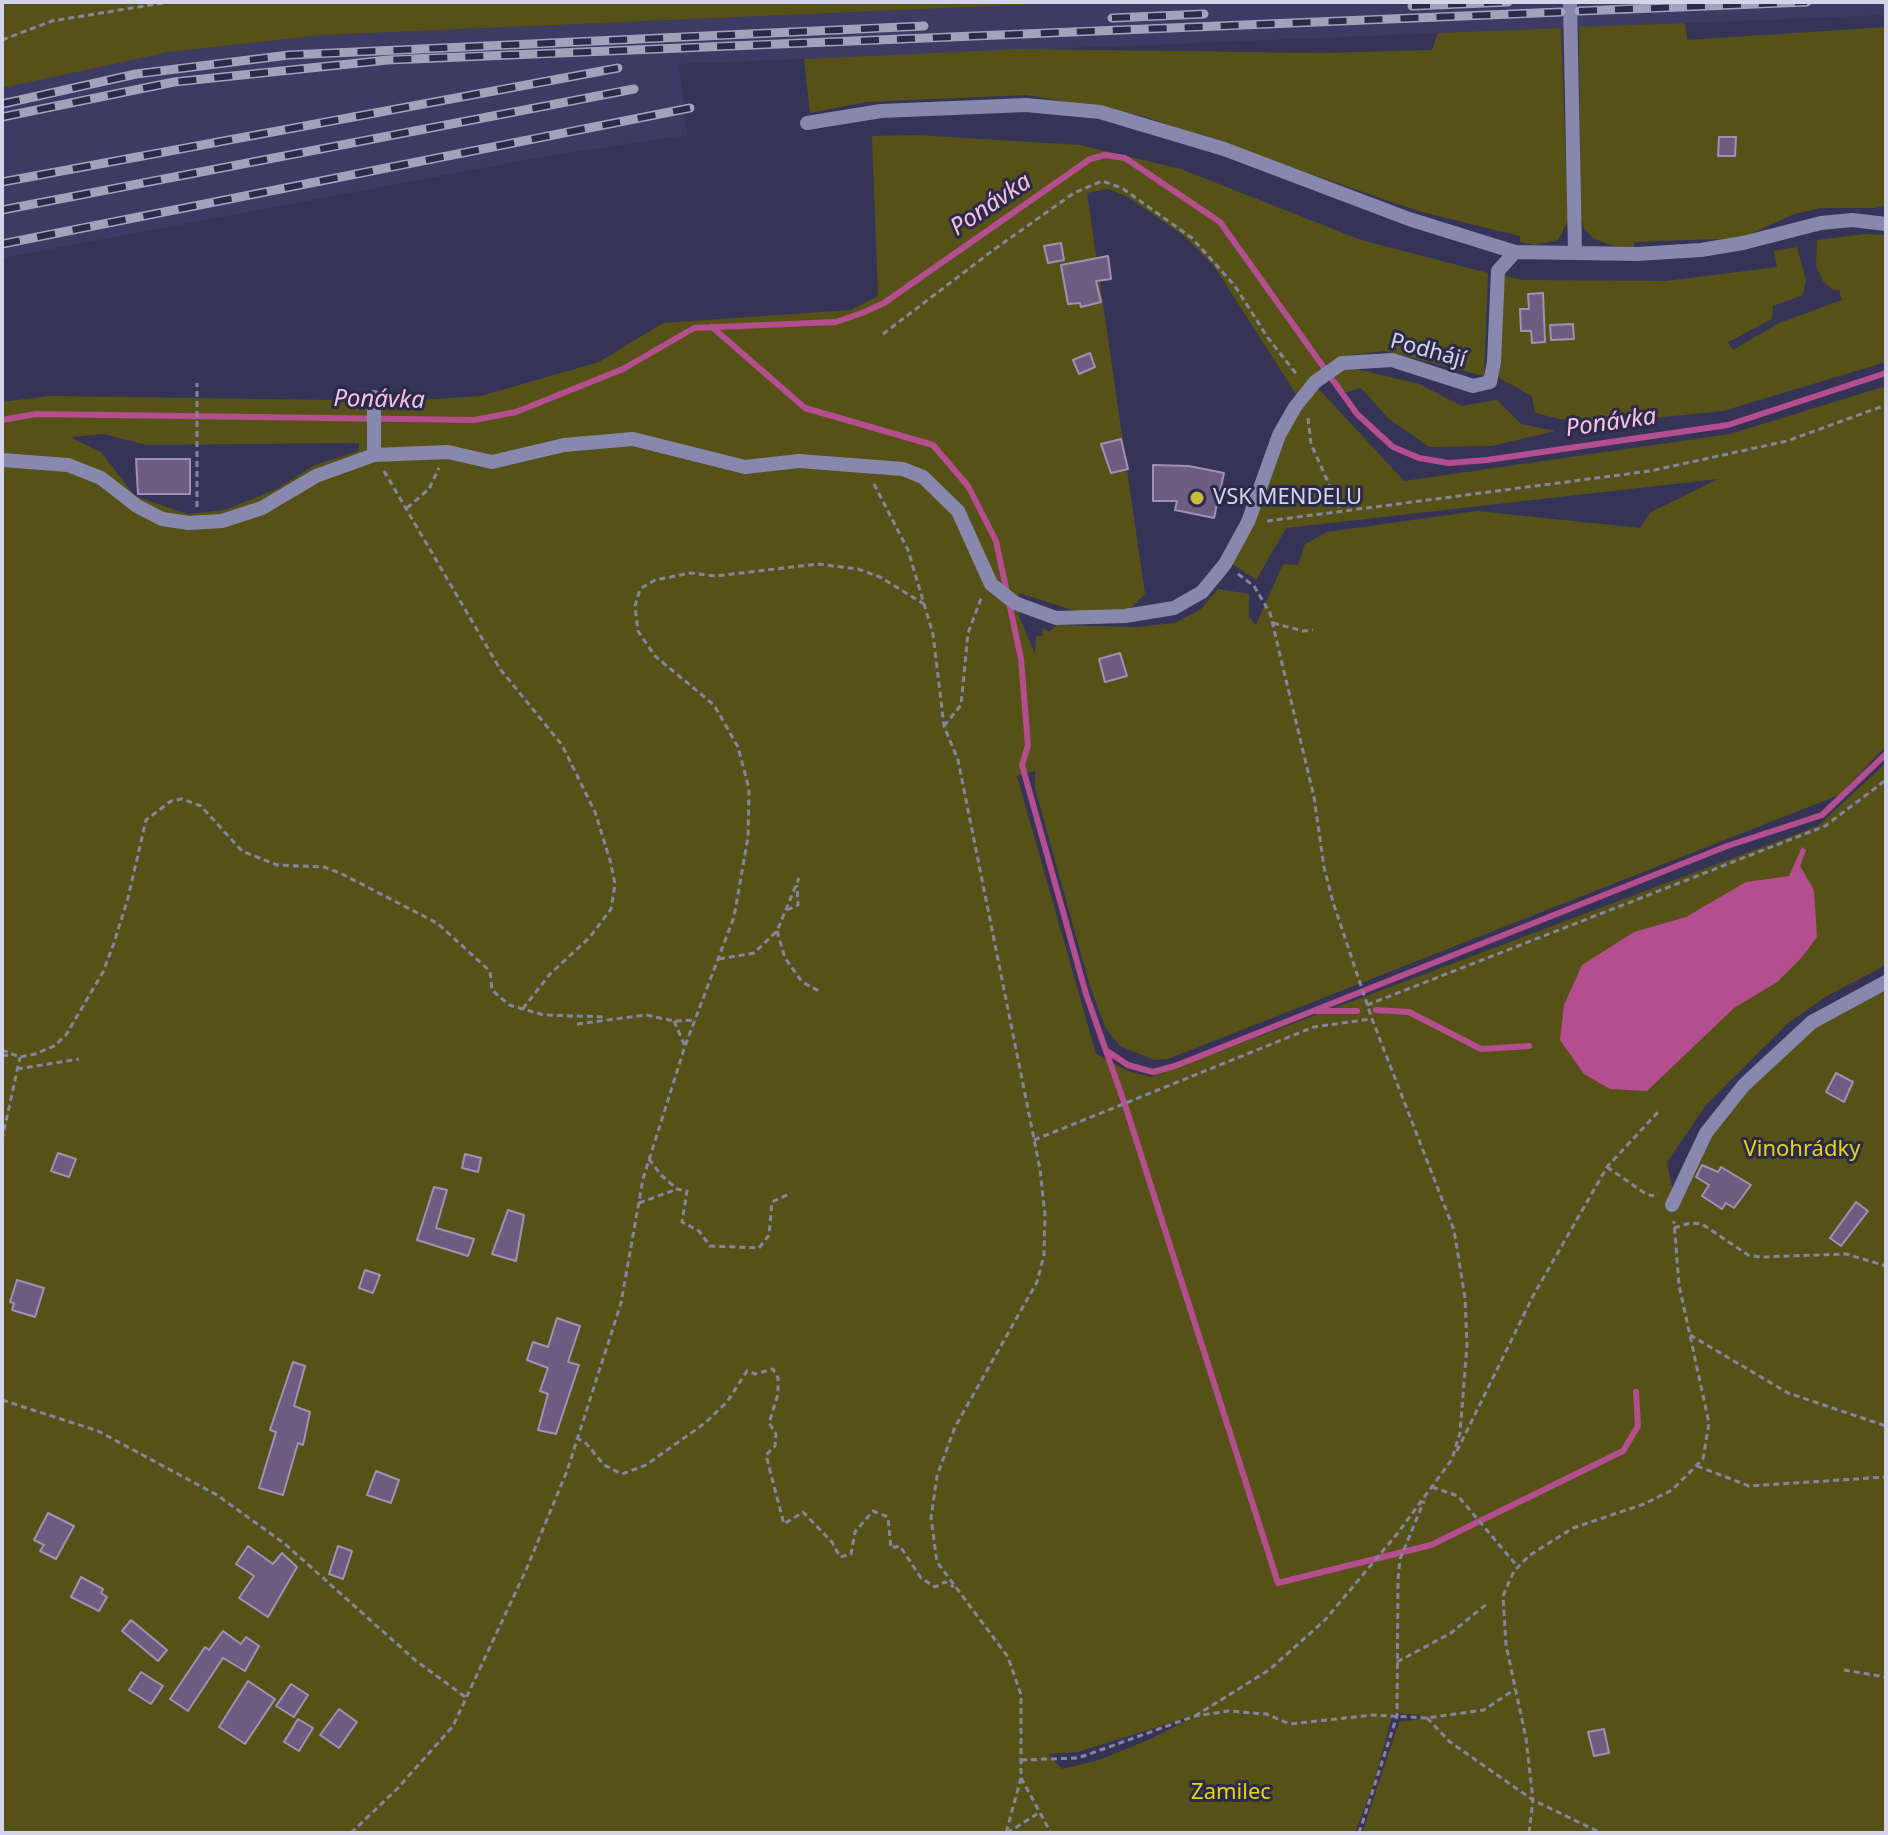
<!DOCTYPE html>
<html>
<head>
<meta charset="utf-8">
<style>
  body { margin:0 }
  #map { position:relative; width:1888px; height:1835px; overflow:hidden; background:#363456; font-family:"Noto Sans",sans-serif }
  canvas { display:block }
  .frame { position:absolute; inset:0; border:4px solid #d4d4ea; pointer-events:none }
</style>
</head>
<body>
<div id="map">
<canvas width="1888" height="1835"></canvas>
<div class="frame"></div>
</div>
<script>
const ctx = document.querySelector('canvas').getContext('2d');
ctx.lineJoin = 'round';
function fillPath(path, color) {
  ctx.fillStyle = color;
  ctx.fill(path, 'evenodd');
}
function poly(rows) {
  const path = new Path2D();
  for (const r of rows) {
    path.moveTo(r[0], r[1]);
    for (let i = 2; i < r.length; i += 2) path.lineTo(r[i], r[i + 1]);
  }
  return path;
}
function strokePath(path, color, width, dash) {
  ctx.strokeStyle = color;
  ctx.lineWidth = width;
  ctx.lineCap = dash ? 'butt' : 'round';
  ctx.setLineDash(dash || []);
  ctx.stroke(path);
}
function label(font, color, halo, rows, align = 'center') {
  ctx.font = font + ' "Noto Sans",sans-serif';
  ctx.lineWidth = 6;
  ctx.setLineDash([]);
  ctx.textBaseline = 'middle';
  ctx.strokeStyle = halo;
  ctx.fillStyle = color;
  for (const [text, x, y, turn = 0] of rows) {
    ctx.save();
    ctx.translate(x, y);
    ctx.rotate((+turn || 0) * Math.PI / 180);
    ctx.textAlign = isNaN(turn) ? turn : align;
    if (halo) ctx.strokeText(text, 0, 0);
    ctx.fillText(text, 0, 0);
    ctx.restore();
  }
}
fillPath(poly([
  [1086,2,1886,2,1886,15,679,64,687,135,542,157,2,258,2,88,24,81,169,52,324,35]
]), '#3d3a63');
fillPath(poly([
  [12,2,1085,2,324,35,169,52,2,88,2,5],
  [1685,23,1687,40,1886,27,1886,205,1875,208,1821,208,1794,214,1742,238,1633,242,1635,247,1613,246,1593,238,1584,228,1580,215,1579,27],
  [1561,28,1568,221,1558,240,1535,245,1520,242,1520,236,1418,211,1143,116,1027,95,866,102,810,113,804,59,1019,49,1321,53,1432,50,1438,33],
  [917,135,1080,145,1181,169,1361,240,1488,273,1484,376,1385,351,1343,356,1311,377,1296,394,1214,266,1183,235,1126,196,1108,189,1087,193,1145,594,1129,610,1079,612,1019,593,1019,617,1035,654,1036,636,1043,636,1042,628,1049,632,1057,625,1136,627,1175,623,1201,609,1218,589,1249,594,1249,617,1256,625,1283,564,1298,565,1305,544,1327,532,1477,511,1640,528,1651,512,1718,479,1286,528,1256,580,1231,563,1283,436,1318,388,1404,481,1730,434,1886,386,1886,746,1839,795,1168,1059,1154,1060,1120,1046,1105,1027,1089,983,1035,788,1035,771,1017,776,1096,1054,1128,1071,1151,1077,1818,826,1886,763,1886,965,1827,996,1788,1023,1706,1105,1667,1162,1673,1193,1718,1120,1815,1026,1886,988,1886,1833,1362,1833,1399,1722,1420,1719,1419,1715,1393,1713,1373,1786,1355,1833,2,1833,2,402,51,396,403,401,481,396,599,362,663,323,851,310,878,296,872,136],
  [104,434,146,445,359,443,359,451,315,465,275,490,224,510,187,514,135,496,101,452,70,437],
  [1196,1715,1153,1738,1099,1760,1062,1769,1048,1754,1078,1752],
  [1866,234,1886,235,1886,362,1723,411,1624,421,1560,419,1535,413,1532,396,1499,378,1501,301,1505,276,1523,280,1666,281,1777,267,1774,251,1797,247,1806,280,1803,295,1773,306,1772,319,1728,342,1733,350,1779,323,1842,300,1839,290,1833,290,1823,281,1816,266,1817,240],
  [1348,367,1419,384,1462,406,1497,400,1521,424,1555,431,1492,446,1429,447,1388,418,1361,388,1344,393,1334,375]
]), '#565217');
fillPath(poly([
  [1802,847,1806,850,1800,866,1814,890,1817,937,1802,957,1777,982,1734,1008,1647,1091,1610,1089,1584,1074,1560,1040,1564,1005,1582,965,1634,932,1686,917,1746,882,1789,876]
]), '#b54e8e');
strokePath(poly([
  [712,327,805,408,933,445,968,486,996,541,1021,659,1028,745,1022,765,1086,994,1125,1105,1278,1583,1431,1545,1623,1451,1638,1426,1636,1392],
  [2,420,36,414,474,420,516,412,623,369,694,328,836,322,862,313,884,303,1090,159,1105,155,1125,158,1220,222,1357,414,1393,447,1419,458,1449,463,1487,460,1728,425,1886,373],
  [1376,1010,1409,1012,1481,1049,1529,1046],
  [1316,1011,1357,1011],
  [1107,1051,1128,1065,1153,1072,1175,1066,1727,846,1822,815,1886,754]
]), '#b54e8e', 6);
const building = poly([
  [1719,137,1736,137,1735,156,1718,156,1719,137],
  [1061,243,1064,260,1048,263,1044,246,1061,243],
  [1108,256,1111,279,1096,281,1101,302,1081,307,1080,303,1068,304,1061,265,1108,256],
  [1543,293,1545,342,1532,343,1531,331,1521,331,1520,309,1529,309,1528,294,1543,293],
  [1573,324,1574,339,1551,340,1550,325,1573,324],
  [1090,353,1095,367,1079,374,1073,360,1090,353],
  [1121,439,1128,469,1111,473,1101,444,1121,439],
  [136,459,190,459,190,494,138,494,136,459],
  [1153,465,1189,466,1224,473,1214,518,1175,510,1177,501,1153,501,1153,465],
  [1120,653,1127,676,1105,682,1099,659,1120,653],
  [1836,1073,1853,1082,1844,1102,1826,1092,1836,1073],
  [58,1153,76,1159,69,1177,51,1171,58,1153],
  [465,1154,481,1158,478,1172,462,1168,465,1154],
  [1702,1165,1718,1172,1721,1167,1751,1185,1734,1208,1726,1203,1722,1209,1702,1196,1709,1185,1696,1177,1702,1165],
  [434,1187,447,1190,436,1228,474,1239,468,1256,417,1240,434,1187],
  [1856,1202,1868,1211,1841,1246,1830,1238,1856,1202],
  [508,1210,524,1215,516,1261,492,1254,508,1210],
  [365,1270,380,1275,373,1293,359,1288,365,1270],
  [17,1280,44,1288,35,1317,12,1310,14,1303,10,1302,17,1280],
  [557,1318,580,1326,568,1362,579,1365,556,1434,538,1430,548,1394,540,1391,548,1368,527,1360,533,1342,548,1347,557,1318],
  [293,1362,305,1366,294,1406,310,1412,303,1445,298,1443,283,1495,259,1488,276,1432,270,1430,293,1362],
  [376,1471,399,1480,391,1503,367,1495,376,1471],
  [48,1513,74,1526,56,1559,40,1551,44,1545,34,1540,48,1513],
  [248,1546,273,1564,282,1553,297,1567,268,1617,239,1598,254,1576,236,1564,248,1546],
  [338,1546,352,1551,343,1579,329,1574,338,1546],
  [81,1577,103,1589,101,1593,107,1597,99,1611,71,1597,81,1577],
  [131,1620,167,1650,158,1661,122,1631,131,1620],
  [223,1631,241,1644,246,1637,259,1646,245,1671,223,1658,188,1711,170,1699,205,1647,209,1650,223,1631],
  [141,1672,163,1686,151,1704,129,1690,141,1672],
  [248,1681,275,1699,245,1744,219,1727,248,1681],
  [291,1684,308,1695,294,1717,276,1706,291,1684],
  [339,1709,357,1722,339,1748,320,1735,339,1709],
  [298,1719,313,1728,299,1751,284,1742,298,1719],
  [1604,1729,1609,1753,1594,1756,1588,1732,1604,1729]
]);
fillPath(building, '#6c5c80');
strokePath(building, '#a190b6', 2);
strokePath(poly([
  [2,40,52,21,169,2],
  [883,334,996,248,1074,193,1102,181,1122,188,1192,238,1235,286,1268,338,1298,376],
  [1308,418,1311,444,1341,511],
  [384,471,500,669,562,745,595,812,610,860,615,884,611,909,590,937,550,974,521,1011],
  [874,484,908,550,933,634,944,726,958,760,1040,1169,1045,1215,1044,1255,1037,1282,955,1427,937,1476,931,1518,937,1562,1008,1657,1021,1695,1021,1778,1006,1833],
  [197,507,197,383],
  [407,508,429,489,439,468],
  [1267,521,1650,471,1787,441,1886,405],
  [1238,574,1254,586,1270,613,1314,797,1324,867,1333,902,1372,1019,1454,1230,1465,1298,1467,1345,1460,1433,1452,1459],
  [1273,623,1303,631,1313,630],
  [944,726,961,705,968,633,982,596],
  [787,910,798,905,797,885],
  [777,931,785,958,802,982,819,991],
  [719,959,754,953,777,931,799,878],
  [1367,1005,1825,826,1886,780],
  [674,1021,685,1046],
  [577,1024,646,1015,674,1021,696,1020],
  [2,1050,20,1057,35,1054,54,1046,66,1035,103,972,114,943,128,898,146,820,171,801,182,799,201,806,242,851,277,865,324,867,340,873,437,923,490,971,492,990,509,1005,544,1015,607,1017],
  [2,1055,12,1056],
  [17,1069,79,1059],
  [2,1140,20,1057],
  [1034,1140,1314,1027,1371,1019],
  [649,1159,661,1175,677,1189,687,1191,682,1222,699,1231,710,1246,759,1248,769,1235,772,1202,791,1193],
  [1607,1167,1643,1192,1652,1196,1658,1193],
  [639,1203,677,1189],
  [1674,1228,1690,1223,1702,1224,1748,1255,1760,1257,1846,1254,1886,1266],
  [1690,1335,1788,1393,1886,1426],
  [2,1400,98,1431,217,1495,285,1544,415,1660,468,1699],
  [576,1438,585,1442,604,1465,622,1474,646,1465,705,1423,727,1402,747,1371,755,1374,773,1369,778,1378,778,1394,769,1423,776,1434,775,1446,766,1455,784,1524,803,1512,832,1542,840,1557,851,1554,855,1532,873,1511,888,1517,891,1548,900,1546,921,1578,935,1587,945,1582,954,1587],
  [1457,1451,1533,1296,1607,1167,1658,1112],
  [1697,1466,1749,1486,1886,1477],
  [1432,1487,1458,1496,1518,1567],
  [1397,1662,1451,1633,1488,1603],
  [1844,1670,1886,1677],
  [1195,1716,1269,1670,1325,1620,1397,1534,1453,1458],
  [1427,1718,1450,1742,1533,1800,1601,1833],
  [1021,1760,1078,1758,1195,1716,1229,1711,1266,1714,1290,1724,1373,1715,1427,1718,1484,1710,1515,1689],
  [1021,1778,1051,1833],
  [351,1833,398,1788,453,1726,526,1570,567,1471,621,1303,643,1179,685,1046,734,917,748,837,749,789,738,747,714,705,655,656,638,631,635,606,640,589,655,580,690,573,716,576,818,564,858,569,880,577,924,604],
  [1007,1833,1037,1814],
  [1359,1833,1397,1716,1398,1579,1400,1559,1424,1501],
  [1529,1833,1533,1800,1526,1738,1506,1645,1503,1596,1514,1571,1530,1555,1573,1528,1644,1504,1672,1490,1703,1459,1709,1423,1679,1285,1674,1221]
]), '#8584a0', 3, [6, 4]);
strokePath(poly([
  [1570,2,1575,251],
  [807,123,881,111,1026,105,1100,112,1224,149,1409,219,1515,252,1637,254,1701,250,1743,243,1821,223,1852,220,1886,224],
  [374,397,374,455],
  [2,460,68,465,101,478,137,506,162,519,189,523,222,521,262,508,316,476,374,455,448,452,492,462,564,445,633,439,745,467,799,461,903,469,923,477,958,511,991,584,1015,603,1056,618,1125,616,1174,608,1202,592,1225,564,1248,522,1279,435,1295,407,1315,382,1342,363,1392,360,1473,386,1490,382,1494,362,1498,271,1515,252],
  [1672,1205,1706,1133,1744,1085,1812,1022,1886,982]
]), '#8888af', 14);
const rail = poly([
  [1412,6,1508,2],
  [1579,11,1807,2],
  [1112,18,1204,14],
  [2,104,136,74,289,55,924,26],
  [2,117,174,82,388,60,1561,12],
  [2,182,618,68],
  [2,210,634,89],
  [2,244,690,108]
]);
strokePath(rail, '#a2a2bb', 9);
strokePath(rail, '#2c2a4b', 6, [18]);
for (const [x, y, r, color] of [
  [1197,498,8,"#c6bc3d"]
]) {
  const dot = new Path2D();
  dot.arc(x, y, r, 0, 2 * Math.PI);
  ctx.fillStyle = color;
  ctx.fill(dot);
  strokePath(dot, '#2c2a4b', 3);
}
label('22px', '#d4d4ea', '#2c2a4b', [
  ["Podhájí",1428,351,15]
]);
label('22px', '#d4d4ea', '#2c2a4b', [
  ["VSK MENDELU",1213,498]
], 'left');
label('22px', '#e4d60b', '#2c2a4b', [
  ["Vinohrádky",1802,1150],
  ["Zamilec",1231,1793]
]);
label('italic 24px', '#f8c1df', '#2c2a4b', [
  ["Ponávka",991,205,-34],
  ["Ponávka",379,400,1],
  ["Ponávka",1611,423,-8]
]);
</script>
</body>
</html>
